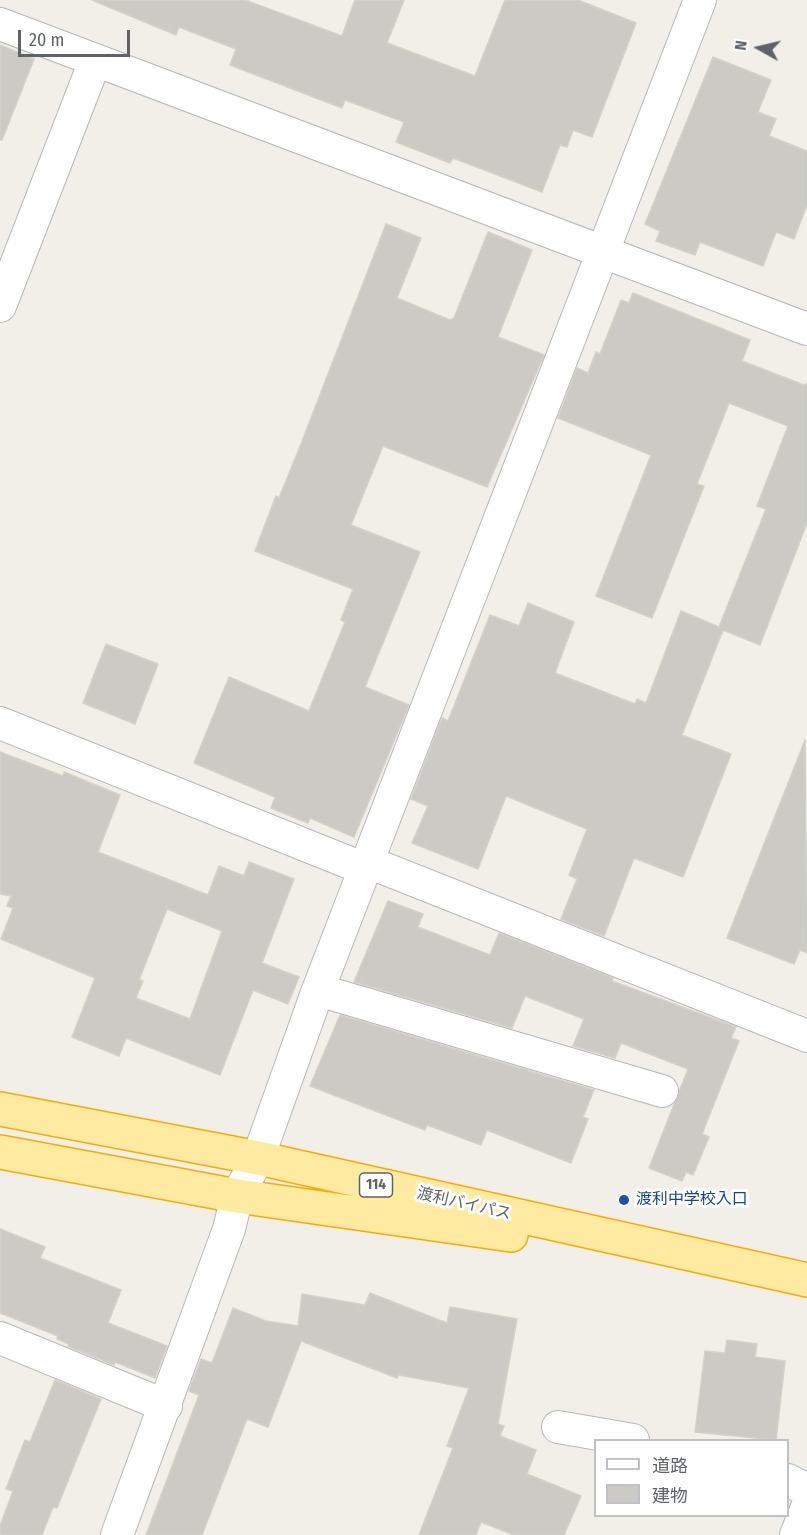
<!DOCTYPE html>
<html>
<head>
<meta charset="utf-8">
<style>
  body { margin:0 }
  #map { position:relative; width:807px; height:1535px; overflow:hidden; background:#f1efe8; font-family:"Fira Sans Condensed","Noto Sans JP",sans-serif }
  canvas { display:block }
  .legend { position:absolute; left:594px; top:1439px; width:195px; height:78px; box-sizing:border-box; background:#fff; border:2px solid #bfc1c3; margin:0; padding:8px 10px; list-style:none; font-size:18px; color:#5f6368 }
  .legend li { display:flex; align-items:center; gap:12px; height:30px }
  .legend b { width:30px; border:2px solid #bfc1c3 }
  .north { position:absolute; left:729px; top:18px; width:60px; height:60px; -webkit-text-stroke:4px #fff; paint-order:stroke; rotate:278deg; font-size:16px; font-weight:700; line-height:24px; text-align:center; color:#5f6368 }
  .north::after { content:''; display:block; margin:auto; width:21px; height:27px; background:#5f6368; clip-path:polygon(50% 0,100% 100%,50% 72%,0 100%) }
  .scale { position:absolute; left:18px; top:30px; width:112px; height:27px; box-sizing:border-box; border:3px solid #5f6368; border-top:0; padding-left:8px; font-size:18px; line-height:21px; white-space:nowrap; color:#5f6368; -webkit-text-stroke:4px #fff; paint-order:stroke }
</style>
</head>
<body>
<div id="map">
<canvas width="807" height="1535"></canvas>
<ul class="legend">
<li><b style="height:8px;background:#fff"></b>道路</li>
<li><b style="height:16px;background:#cccac5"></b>建物</li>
</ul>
<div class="north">N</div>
<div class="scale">20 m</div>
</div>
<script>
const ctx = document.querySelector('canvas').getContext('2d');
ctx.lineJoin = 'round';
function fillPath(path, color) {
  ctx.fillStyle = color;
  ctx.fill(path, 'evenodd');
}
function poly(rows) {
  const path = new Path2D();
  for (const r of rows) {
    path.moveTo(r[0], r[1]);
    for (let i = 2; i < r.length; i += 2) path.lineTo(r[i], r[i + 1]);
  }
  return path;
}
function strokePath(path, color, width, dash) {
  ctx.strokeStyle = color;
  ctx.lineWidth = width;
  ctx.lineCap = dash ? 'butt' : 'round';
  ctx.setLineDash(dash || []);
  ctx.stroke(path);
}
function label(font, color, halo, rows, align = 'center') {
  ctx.font = font + ' "Fira Sans Condensed","Noto Sans JP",sans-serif';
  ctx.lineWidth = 6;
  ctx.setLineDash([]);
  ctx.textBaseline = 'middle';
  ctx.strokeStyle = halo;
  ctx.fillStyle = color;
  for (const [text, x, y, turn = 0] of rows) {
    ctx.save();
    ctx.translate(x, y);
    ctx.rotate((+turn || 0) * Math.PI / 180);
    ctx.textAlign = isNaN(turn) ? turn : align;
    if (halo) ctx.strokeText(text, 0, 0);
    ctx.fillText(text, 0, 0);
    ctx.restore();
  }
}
const building = poly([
  [92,0,245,0,342,36,355,0,404,0,387,43,475,76,505,0,578,0,636,23,592,137,573,130,567,147,560,145,542,192,453,158,450,163,396,142,404,122,345,100,342,108,230,65,236,49,179,27,176,35,92,0],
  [0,45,34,59,2,140,0,140,0,45],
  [713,57,771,80,758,112,776,119,769,136,807,151,807,205,794,239,776,232,763,266,700,242,695,255,656,241,660,231,645,224,713,57],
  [386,224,421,238,397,298,450,320,454,318,488,232,532,250,498,337,544,355,487,487,383,446,351,525,420,552,365,687,409,705,354,837,310,818,308,823,271,808,275,797,194,763,229,677,309,711,345,622,341,620,353,589,255,551,276,496,279,498,301,444,386,224],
  [633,293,750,340,742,361,804,385,807,383,807,523,760,645,723,630,682,735,731,754,683,877,634,858,604,936,561,919,577,879,569,875,587,829,506,796,478,869,412,843,428,806,411,799,442,718,448,721,490,615,519,626,528,603,574,622,555,673,635,704,637,699,646,703,681,611,719,627,766,509,757,506,788,426,729,403,697,484,704,486,652,618,596,596,651,455,558,418,577,368,588,373,596,352,600,354,621,300,629,303,633,293],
  [106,644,158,664,135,724,83,703,106,644],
  [805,740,807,953,800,950,794,964,727,938,805,740],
  [0,752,63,776,64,772,120,795,98,852,208,895,219,866,244,876,249,862,294,879,262,963,299,977,288,1004,253,990,220,1075,126,1038,119,1056,72,1037,95,978,1,939,13,908,7,906,11,896,0,894,0,752],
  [167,909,222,931,190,1019,136,998,143,981,139,980,167,909],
  [388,901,423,914,418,927,490,955,499,933,613,978,612,981,736,1027,731,1038,739,1041,702,1134,709,1137,693,1175,686,1172,682,1181,649,1168,688,1069,621,1043,615,1058,573,1046,584,1019,525,996,512,1028,354,982,388,901],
  [340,1015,594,1090,583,1117,588,1119,571,1163,487,1130,481,1145,427,1125,425,1130,310,1086,340,1015],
  [0,1229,45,1247,40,1258,121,1290,108,1323,167,1346,155,1378,115,1362,114,1365,68,1346,69,1344,57,1339,58,1336,0,1313,0,1229],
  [370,1293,447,1323,450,1307,517,1319,498,1424,504,1426,500,1436,536,1450,527,1474,581,1496,564,1535,514,1535,481,1522,476,1535,419,1535,453,1448,447,1446,469,1388,399,1375,397,1378,301,1341,268,1427,247,1419,202,1535,146,1535,199,1395,189,1391,201,1359,212,1363,233,1308,266,1321,298,1326,302,1294,365,1305,370,1293],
  [727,1340,757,1344,755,1357,785,1361,776,1440,695,1432,705,1351,725,1353,727,1340],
  [55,1380,101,1399,57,1508,53,1507,42,1535,0,1535,0,1526,13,1491,6,1489,25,1440,30,1442,55,1380]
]);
fillPath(building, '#cccac5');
strokePath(building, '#d6d1c6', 1.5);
const minor = poly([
  [0,24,807,329],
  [0,306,95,61],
  [0,723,365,869],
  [368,862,807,1036],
  [318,990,662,1091],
  [0,1338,166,1406],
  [558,1427,633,1440],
  [788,1480,807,1490],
  [117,1535,229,1229,237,1196,258,1158,318,990,700,0],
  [796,1535,807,1507]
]);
const trunk = poly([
  [0,1109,258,1158,807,1280],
  [0,1152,237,1196,511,1235]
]);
strokePath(minor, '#b5b8bc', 34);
strokePath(trunk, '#f9ab00', 36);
strokePath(minor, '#fff', 32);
strokePath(trunk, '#feeaa1', 33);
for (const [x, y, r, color] of [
  [624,1200,6,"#1a4fb4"]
]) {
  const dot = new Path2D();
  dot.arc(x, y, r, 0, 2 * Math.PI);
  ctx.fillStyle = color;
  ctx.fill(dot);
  strokePath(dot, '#fff', 2);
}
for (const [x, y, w] of [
  [376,1185,33]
]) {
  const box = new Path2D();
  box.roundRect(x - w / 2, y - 12, w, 24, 4.5);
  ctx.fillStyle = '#fff';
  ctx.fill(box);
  strokePath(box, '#5f6368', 1.5);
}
label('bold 15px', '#5f6368', null, [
  ["114",376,1185]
]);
label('16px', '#164399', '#fff', [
  ["渡利中学校入口",636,1200]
], 'left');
label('16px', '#5f6368', '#fff', [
  ["渡利バイパス",464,1204,13]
]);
</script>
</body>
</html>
